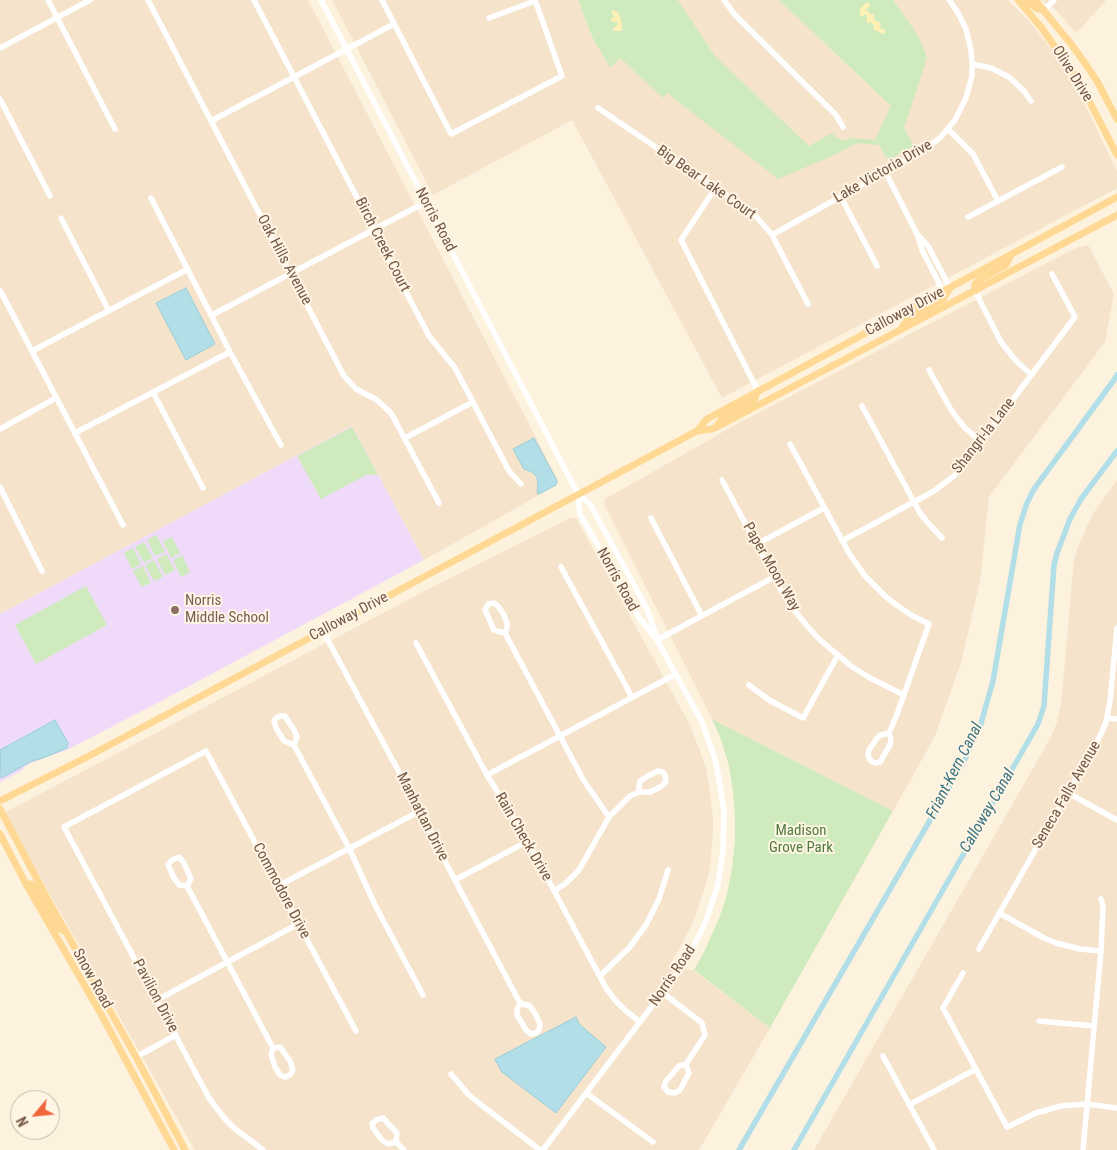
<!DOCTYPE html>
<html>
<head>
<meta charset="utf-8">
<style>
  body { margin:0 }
  #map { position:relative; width:1117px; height:1150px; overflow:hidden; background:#fdf2de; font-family:"Roboto Condensed",sans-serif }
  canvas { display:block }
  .north { position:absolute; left:10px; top:1090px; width:50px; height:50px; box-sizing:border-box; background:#fff5e5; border:1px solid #c7b6a5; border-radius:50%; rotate:242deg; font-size:14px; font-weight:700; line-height:20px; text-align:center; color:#745745 }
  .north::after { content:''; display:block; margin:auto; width:18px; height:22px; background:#ee673c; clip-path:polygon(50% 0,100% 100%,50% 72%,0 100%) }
</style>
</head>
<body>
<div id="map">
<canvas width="1117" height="1150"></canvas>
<div class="north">N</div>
</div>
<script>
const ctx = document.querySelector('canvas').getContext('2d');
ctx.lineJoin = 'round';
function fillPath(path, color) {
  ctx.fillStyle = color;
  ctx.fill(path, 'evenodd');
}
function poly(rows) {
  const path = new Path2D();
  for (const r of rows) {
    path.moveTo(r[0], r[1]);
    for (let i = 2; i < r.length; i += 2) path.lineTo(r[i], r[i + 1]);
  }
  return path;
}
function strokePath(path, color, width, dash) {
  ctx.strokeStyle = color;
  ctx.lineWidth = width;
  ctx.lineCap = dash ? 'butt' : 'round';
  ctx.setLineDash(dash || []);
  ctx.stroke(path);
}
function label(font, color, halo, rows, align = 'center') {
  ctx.font = font + ' "Roboto Condensed",sans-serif';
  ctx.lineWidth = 4;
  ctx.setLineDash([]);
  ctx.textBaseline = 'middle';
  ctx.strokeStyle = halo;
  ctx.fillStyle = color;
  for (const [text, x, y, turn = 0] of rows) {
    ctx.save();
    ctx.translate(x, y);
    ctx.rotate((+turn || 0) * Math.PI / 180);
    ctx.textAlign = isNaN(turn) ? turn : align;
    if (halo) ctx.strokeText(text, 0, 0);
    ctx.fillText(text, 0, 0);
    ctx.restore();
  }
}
fillPath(poly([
  [0,0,308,0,558,480,557,485,424,560,352,426,0,614],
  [332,0,578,0,593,39,611,67,620,58,663,97,666,93,808,146,715,56,678,0,779,0,891,106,913,28,893,0,1008,0,1028,20,1045,41,1075,86,1086,107,1117,171,1117,188,722,398,572,120,433,195],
  [1042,0,1105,0,1105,2,1076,33,1055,9],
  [1088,245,1114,294,1105,342,989,497,980,581,961,663,934,738,893,811,712,719,604,504,605,499,737,424,1070,251,1079,247],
  [1117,480,1117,1150,814,1150,1051,737,1057,722,1061,705,1074,560,1077,549,1092,515],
  [570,518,576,518,690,725,701,754,706,769,709,785,713,818,713,834,710,867,706,884,696,915,682,945,668,967,693,970,770,1028,699,1150,195,1150,4,813,438,584]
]), '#f5e3cc');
fillPath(poly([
  [352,426,424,560,167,698,69,749,31,763,24,767,23,770,0,782,0,614]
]), '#efdbf9');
fillPath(poly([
  [578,0,678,0,715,56,809,146,832,133,836,137,842,140,846,140,851,138,875,140,891,106,779,0,893,0,913,28,921,42,927,58,904,128,914,146,890,159,886,157,879,145,857,143,832,156,778,179,667,93,663,98,620,58,611,67,610,67,593,39],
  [352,427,378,475,366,475,321,499,297,456],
  [156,535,165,552,155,556,147,540],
  [172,537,180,553,171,558,163,541],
  [144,542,153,558,144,563,135,547],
  [133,548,141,564,132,569,124,553],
  [166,554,175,570,165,575,157,559],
  [182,555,190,572,181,577,173,560],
  [154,560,163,577,154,581,145,565],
  [143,566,151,583,142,587,133,571],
  [86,586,107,625,36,664,15,625],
  [712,719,893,811,770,1028,694,970,705,950,720,916,727,894,732,868,735,841,735,817,733,792,729,766,720,737]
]), '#cfebbd');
fillPath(poly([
  [867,2,869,3,870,6,865,11,869,11,869,14,873,14,874,15,874,20,881,23,880,28,885,30,885,33,883,34,873,29,874,25,872,24,871,22,869,23,867,22,867,16,865,14,863,17,860,15,860,9],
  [614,10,618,13,620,17,622,25,622,30,620,31,615,31,613,29,618,24,617,22,613,22,611,20,612,18,615,17,611,12]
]), '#fff0b6');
const water = poly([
  [186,288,215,344,186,360,156,303,186,288],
  [534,438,557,481,556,485,539,494,537,493,538,485,537,477,532,472,524,469,513,449,534,438],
  [55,720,68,743,67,748,43,758,32,761,1,778,0,750,55,720],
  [576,1017,579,1024,606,1047,556,1113,502,1072,495,1059,576,1017]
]);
fillPath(water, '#b2dfe7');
strokePath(water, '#98ced9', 1);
strokePath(poly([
  [739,1150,962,765,980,727,993,681,1020,524,1027,503,1034,489,1114,380,1117,375],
  [794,1150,1038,724,1044,706,1054,565,1057,553,1070,519,1081,499,1117,451]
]), '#b2dfe7', 5.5);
strokePath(poly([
  [48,0,115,129],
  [148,0,344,376,356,389,377,400,391,413,439,503],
  [254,0,429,336,455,368,509,471,521,484],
  [321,0,578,494,580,514,638,616,657,640,702,722,714,756,718,773,724,812,723,850,718,884,707,918,700,934,688,957,677,973,543,1150],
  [382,0,451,134,562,76,535,0],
  [724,0,735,15,836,115,843,127],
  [1044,10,1054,0],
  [489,18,535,1],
  [0,48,90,0],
  [972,64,991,68,1009,77,1024,91,1031,101],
  [0,99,50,196],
  [598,108,743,206,754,214,772,235,808,304],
  [211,121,394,24],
  [948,129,973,154,998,201],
  [885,171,918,236,922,250,943,291],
  [716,187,681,240,758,391],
  [841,197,877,266],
  [151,198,230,352,281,445],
  [968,217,1062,167],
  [61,218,109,311],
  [772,235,920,152,940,138,955,120,966,98,972,76,972,64,971,50,966,29,957,11,949,0],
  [919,236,928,246,950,288],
  [0,290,123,525],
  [975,291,1001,342,1017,362,1032,375],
  [212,315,426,202],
  [32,351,188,269],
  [929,370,950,408,957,418,965,428,981,442],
  [153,392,203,488],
  [862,406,920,513,928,523,942,538],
  [0,429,56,398],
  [75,433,230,352],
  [405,438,473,402],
  [790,444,849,553,865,576,886,597,898,606,911,615,929,624,896,717,889,733,891,739,890,745,880,762,876,763,871,761,868,756,869,750,877,738,881,735,889,733],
  [722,480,782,592,794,610,808,627,820,640,851,666,870,678,904,695],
  [0,487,42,571],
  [578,494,590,504,647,609,656,635],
  [651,518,702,616],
  [842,541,934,491,954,476,962,467,1075,317,1052,274],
  [757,544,824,508],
  [561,567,632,697],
  [323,631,420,811,449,869,520,1003,517,1010,517,1015,526,1030,531,1034,536,1033,539,1030,540,1024,536,1015,530,1006,520,1003],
  [505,633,497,631,494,630,485,610,488,604,494,603,498,606,504,615,507,623,507,628,505,633,584,781,609,817],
  [657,640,774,577],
  [416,643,487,775,526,838,606,988,615,1000,626,1011,640,1022],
  [749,685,769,700,803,718,838,655],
  [1107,718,1117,719],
  [294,745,284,741,276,728,274,722,276,718,280,716,285,716,294,730,297,737,294,745,349,848,376,907,423,995],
  [487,775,676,674],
  [1068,793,1117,820],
  [455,880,528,841],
  [187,886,191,879,184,863,179,857,172,860,168,865,174,878,179,885,187,886,273,1048,271,1055,275,1067,280,1075,285,1077,290,1075,293,1070,290,1061,280,1047,273,1048],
  [278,886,420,811],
  [554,891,565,884,579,870,609,817,630,796,639,792,650,792,660,787,666,782,665,775,663,772,658,771,648,776,640,781,639,787,639,792],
  [999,913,1044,938,1056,943,1080,949,1101,951],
  [979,949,1101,734,1106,722,1110,701,1117,628],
  [963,973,943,1008,1007,1127,1036,1113,1061,1106,1087,1104,1117,1108],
  [600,976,629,948,646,925,659,899,668,870],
  [663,993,702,1023,705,1035,686,1064,679,1066,666,1081,664,1087,668,1092,675,1093,680,1090,689,1073,686,1064],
  [157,1000,298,924],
  [1039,1021,1094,1026],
  [883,1056,934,1150],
  [136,1057,176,1035],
  [451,1074,468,1094,480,1104,540,1150],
  [586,1093,653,1142],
  [909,1105,976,1069],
  [383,1118,397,1133,396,1142,388,1144,382,1140,373,1128,372,1124,376,1120,383,1118],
  [396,1142,404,1150],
  [263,1150,234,1128,225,1119,209,1098,64,827,206,751,356,1031],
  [1083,1150,1101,951,1103,907,1101,899]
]), '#fff', 5.5);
strokePath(poly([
  [1018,0,1041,27,1069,67,1083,89,1117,155],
  [1025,0,1038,9,1044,10],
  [1035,0,1071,44,1082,59,1097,81,1117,119],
  [975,291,975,284,979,280,1006,265,1011,255],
  [902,327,908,319,943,299,950,288],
  [717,426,723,417,754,400,758,391],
  [697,431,707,419,1117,197],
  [0,801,87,757,697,431,712,429,717,427,1117,215],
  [0,809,48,900,136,1057,185,1150],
  [0,834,26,884,101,1014,174,1150],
  [26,884,31,884,35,888,58,928,66,932]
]), '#ffd993', 7);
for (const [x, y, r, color] of [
  [175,610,5,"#8d6e63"]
]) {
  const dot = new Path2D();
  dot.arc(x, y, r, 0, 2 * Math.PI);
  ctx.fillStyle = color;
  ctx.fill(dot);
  strokePath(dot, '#fff5e5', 2);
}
label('15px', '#745745', '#fff5e5', [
  ["Olive Drive",1072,74,58],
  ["Lake Victoria Drive",883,172,-30],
  ["Big Bear Lake Court",706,183,35],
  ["Norris Road",435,220,62],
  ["Birch Creek Court",382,245,63],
  ["Oak Hills Avenue",284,260,62],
  ["Calloway Drive",905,312,-28],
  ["Shangri-la Lane",984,436,-52],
  ["Paper Moon Way",771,567,60],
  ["Norris Road",617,580,61],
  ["Calloway Drive",349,617,-28],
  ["Seneca Falls Avenue",1067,795,-60],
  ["Manhattan Drive",422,817,63],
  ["Rain Check Drive",523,837,60],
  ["Commodore Drive",281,891,62],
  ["Norris Road",673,976,-56],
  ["Snow Road",92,979,61],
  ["Pavilion Drive",155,996,62]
]);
label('15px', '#785e54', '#fff5e5', [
  ["Norris",185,601],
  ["Middle School",185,618]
], 'left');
label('15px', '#4e7b3d', '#fff5e5', [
  ["Madison",801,831],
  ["Grove Park",801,848]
]);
label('italic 16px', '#3b7582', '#fff5e5', [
  ["Friant-Kern Canal",955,771,-63],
  ["Calloway Canal",988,811,-60]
]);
</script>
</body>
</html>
